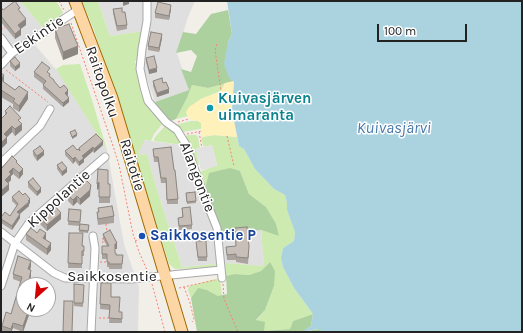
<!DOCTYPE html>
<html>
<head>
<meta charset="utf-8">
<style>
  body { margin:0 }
  #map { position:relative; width:523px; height:333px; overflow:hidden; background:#f2efe9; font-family:Karla,sans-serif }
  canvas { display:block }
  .frame { position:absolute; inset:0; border:2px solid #222; pointer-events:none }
  .north { position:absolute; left:16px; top:277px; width:40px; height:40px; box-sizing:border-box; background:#fff; border:1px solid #a7a7a7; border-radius:50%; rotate:207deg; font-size:11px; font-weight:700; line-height:16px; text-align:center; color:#222 }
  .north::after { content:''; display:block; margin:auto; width:14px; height:18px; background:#d40000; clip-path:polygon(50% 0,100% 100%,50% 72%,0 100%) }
  .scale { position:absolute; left:377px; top:24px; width:90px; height:18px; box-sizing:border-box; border:2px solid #222; border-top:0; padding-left:5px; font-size:12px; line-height:14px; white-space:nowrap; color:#222; -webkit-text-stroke:3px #fff; paint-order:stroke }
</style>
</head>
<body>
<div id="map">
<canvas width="523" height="333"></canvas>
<div class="frame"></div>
<div class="north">N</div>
<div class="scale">100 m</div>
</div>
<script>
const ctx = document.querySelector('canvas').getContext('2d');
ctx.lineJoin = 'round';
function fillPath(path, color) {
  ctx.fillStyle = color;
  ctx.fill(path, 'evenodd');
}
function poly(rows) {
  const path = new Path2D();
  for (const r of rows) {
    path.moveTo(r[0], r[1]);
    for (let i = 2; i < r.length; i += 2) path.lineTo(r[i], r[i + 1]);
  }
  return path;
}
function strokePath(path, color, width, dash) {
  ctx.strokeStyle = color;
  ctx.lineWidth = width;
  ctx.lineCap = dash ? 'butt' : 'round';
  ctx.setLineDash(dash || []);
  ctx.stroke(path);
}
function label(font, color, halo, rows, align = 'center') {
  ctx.font = font + ' Karla,sans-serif';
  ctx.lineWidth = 3;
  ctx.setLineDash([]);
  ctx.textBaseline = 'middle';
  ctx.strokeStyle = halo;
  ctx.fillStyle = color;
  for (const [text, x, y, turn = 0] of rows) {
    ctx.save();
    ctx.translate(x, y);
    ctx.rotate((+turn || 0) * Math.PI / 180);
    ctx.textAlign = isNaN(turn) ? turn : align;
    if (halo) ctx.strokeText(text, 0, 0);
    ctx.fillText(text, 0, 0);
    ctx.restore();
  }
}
fillPath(poly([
  [1,1,20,1,44,29,35,45,60,74,107,150,124,244,139,287,138,332,1,332],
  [24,285,48,285,48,309,24,309],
  [98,1,195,1,188,17,177,53,189,90,155,102,143,68,149,30,110,36],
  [143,140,182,145,196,185,214,227,215,234,261,230,264,266,225,263,182,267,157,190,147,154,140,155,139,152]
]), '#e0dfdf');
fillPath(poly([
  [20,1,56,1,63,12,62,14,44,29],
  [82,1,98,1,110,36,143,31,138,61,135,61,135,63,138,64,141,86,163,123,154,134,151,141,144,140,144,143,143,143,139,152,140,155,147,154,157,190,182,267,217,264,214,267,175,269,169,264,94,30],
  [80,64,92,100,107,150,56,69,63,65],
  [225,83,221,91,201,99,186,112,188,116,176,119,187,98,192,85,208,88],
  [191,121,198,121,201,123,202,128,200,129,182,132,175,125],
  [165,126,167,126,176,133,182,145,154,141,154,139,156,136],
  [189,135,196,135,198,137,200,148,196,149,199,164,197,166,195,166,186,140,186,136],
  [214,135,237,137,239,146,244,149,255,169,274,189,285,195,287,203,287,210,295,231,294,241,283,248,281,258,283,267,294,288,313,314,293,321,290,329,264,331,256,321,265,310,274,286,270,262,261,271,249,275,234,274,226,276,225,263,264,266,261,230,279,236,266,207,249,194,240,171,205,189,199,172,217,165,212,145,204,147,201,139,203,137],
  [220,278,222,296,218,296,207,290,198,289,191,298,188,290,189,286]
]), '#cdebb0');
fillPath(poly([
  [228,10,232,34,228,42,234,81,208,88,192,85,187,98,176,119,171,121,161,113,155,102,189,90,181,69,191,72,197,56,191,50,176,53,183,32,196,34,211,14],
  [230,168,240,171,249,194,266,207,276,224,279,236,261,230,221,234,219,224,205,189,209,173],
  [270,262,275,271,274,286,265,310,256,320,265,322,264,331,290,329,293,321,313,314,311,326,302,332,319,329,326,332,197,332,191,298,198,288,207,290,218,296,227,294,226,276,234,274,249,275,261,271]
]), '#add19e');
fillPath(poly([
  [234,81,232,110,237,137,214,135,202,137,201,123,198,121,189,119,186,112,189,107,201,99,221,91,225,83]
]), '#fff1ba');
fillPath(poly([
  [212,145,217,166,201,170,196,149]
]), '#e2e2e2');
fillPath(poly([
  [227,1,522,1,522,332,326,332,318,329,301,332,311,326,313,314,294,288,283,267,281,258,283,248,294,241,295,232,287,210,287,203,285,195,274,189,255,169,244,149,239,146,232,110,234,82,229,78,224,64,228,42,232,34]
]), '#aad3df');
const minor = poly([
  [147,1,147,21,142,49,140,69,144,87,148,101,166,122,177,130,185,143,205,198,217,228,222,278],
  [1,38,12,53],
  [1,65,12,53,79,9],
  [1,163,40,126,50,109],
  [1,232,54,273,65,278,131,279,221,270],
  [1,286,15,243,29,223,105,157],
  [91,332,95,248,93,236]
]);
const primary = poly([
  [75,1,112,98,182,332]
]);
strokePath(minor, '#a9a9a9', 9);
strokePath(primary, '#a06b00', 13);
strokePath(poly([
  [59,1,64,10],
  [71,23,114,149,119,165,133,234,139,252,147,270],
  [1,30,5,27],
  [217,44,215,50,221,91],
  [6,70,48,102],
  [178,122,189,119],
  [199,132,202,148],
  [187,134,202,131],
  [227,136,234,166],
  [106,224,107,233],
  [135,241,143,238],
  [103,243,102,239,104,238],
  [100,262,107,262],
  [152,284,165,332],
  [223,284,224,299,238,332],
  [184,287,190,303,194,319,192,322],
  [179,288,215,280],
  [99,318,109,318]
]), '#fa8072', 1, [2, 2]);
strokePath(minor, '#fff', 7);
strokePath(primary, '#fcd6a4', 11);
fillPath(poly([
  [1,7,3,10,20,11,26,25,20,29,21,35,15,39,1,22],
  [113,9,122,12,127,25,127,29,117,31,113,13],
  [171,9,169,20,155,18,155,13],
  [55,29,78,54,63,60,55,38],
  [162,38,159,52,148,50,148,46],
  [146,58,157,72,149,74,146,62],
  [10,61,20,67,15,71,10,66],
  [34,72,50,73,50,77,54,81,60,88,68,95,67,96,69,102,63,107,43,89,43,84,34,77],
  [1,73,4,82,28,99,19,112,13,108,13,104,1,97],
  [153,81,163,83,169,93,157,97,153,86],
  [5,111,21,123,22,130,15,136,12,132,7,137,7,143,1,149,1,119,5,115],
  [103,145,94,153,93,151,84,159,84,162,79,166,75,161,73,164,65,155,65,151,79,150,79,148],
  [153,149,174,170,178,199,178,204,167,204,166,183,161,183,158,162,154,162],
  [33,151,44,155,37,161,33,155],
  [17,163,23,174,19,179,13,174,11,176,11,180,8,183,9,190,1,197,1,167,2,168],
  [57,165,67,172,62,176,57,169],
  [98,169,108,184,110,184,110,203,99,203,99,188,97,190],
  [28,182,41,192,37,196,28,187],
  [195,192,196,203,187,204,186,193],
  [68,195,90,196,80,205,77,202,73,206,68,201],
  [12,197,30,203,29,204,29,206,20,214,20,218,12,230,1,223,1,217,10,216,17,206,12,201],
  [98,208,114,216,114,223,98,225,97,218,97,212,98,212],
  [182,208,192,225,192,229,179,230,178,218,182,218],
  [69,209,81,210,80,224,89,225,88,233,79,232,80,226,68,225],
  [40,217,61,219,47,231,40,224],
  [235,228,249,252,248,264,236,262,236,260,227,260,226,247,236,246],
  [69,233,83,246,84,246,84,256,82,256,82,268,68,268],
  [26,234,46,239,46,240,51,250,47,255,26,240],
  [103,234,117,249,115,249,115,253,116,255,123,255,122,269,109,269,109,267,107,267,107,259,102,259,102,246,107,246,103,239],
  [196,241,207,257,207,261,198,261],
  [31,266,30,270,31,276,29,285,24,285,24,309,30,309,30,312,23,332,13,328,11,332,2,332,2,326,11,314,21,282,13,279,13,274],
  [101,283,111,297,119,312,122,312,122,323,109,323,110,310,100,309],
  [74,284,84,285,83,307,74,306]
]), '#aba49e');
fillPath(poly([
  [126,1,129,1,129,4,123,6,123,2],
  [171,5,171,9,169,20,169,16],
  [26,19,26,25,18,31,18,25],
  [21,29,21,35,15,39,15,34],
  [162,34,162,38,159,52,159,48],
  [78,46,78,54,63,60,63,52],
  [20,63,20,67,15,71,15,67],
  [157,68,157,72,149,74,149,70],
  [4,75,4,82,1,79],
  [169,89,169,93,157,97,157,93],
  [68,90,68,95,65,98,65,93],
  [28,92,28,99,19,112,19,106],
  [69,98,69,102,63,107,63,103],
  [22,124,22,130,15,136,15,129],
  [12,126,12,132,4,140,4,134],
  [77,134,77,136,72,139,72,137],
  [7,137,7,143,1,149,1,143],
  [103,141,103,145,94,153,94,149],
  [93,147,93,151,84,159,84,162,79,166,79,162,82,156],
  [44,151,44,155,37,161,37,156],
  [75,157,75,161,73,164,73,159],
  [13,168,13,174,11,176,11,180,5,186,5,180,9,172],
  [67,168,67,172,62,176,62,172],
  [23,169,23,174,19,179,19,173],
  [99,182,99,188,97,190,97,184],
  [9,184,9,190,1,197,1,191],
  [91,185,90,196,80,205,80,199],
  [41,188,41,192,37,196,37,192],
  [77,196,77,202,73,206,73,200],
  [30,199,30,203,29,204,29,206,17,216,17,212],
  [61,213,61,219,47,231,47,225],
  [20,214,20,218,12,230,12,226],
  [46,233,46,239,43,244,43,238],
  [51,243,51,250,47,255,47,249],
  [117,243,117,249,115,249,115,244],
  [31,261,31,266,28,275,28,269],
  [31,270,31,276,29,285,28,285],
  [29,309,30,309,30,312,23,332,23,326],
  [13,323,13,328,11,332,11,329]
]), '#8b8681');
const building = poly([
  [15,1,20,8,18,9,26,19,18,25,21,29,15,34,1,16,1,7,3,10,15,1],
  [158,2,171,5,169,16,155,13,158,2],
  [122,8,122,12,125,12,127,25,117,26,113,9,122,8],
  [69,24,78,46,63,52,55,29,69,24],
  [151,32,162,34,159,48,148,46,151,32],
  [154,56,157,68,149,70,146,58,154,56],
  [15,57,20,63,15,67,10,61,15,57],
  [42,62,50,68,47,72,50,74,49,76,54,80,54,81,60,88,64,85,68,90,65,93,69,98,63,103,43,85,46,81,34,72,42,62],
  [1,73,4,75,1,79,1,73],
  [162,78,163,83,166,82,169,89,157,93,153,81,162,78],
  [1,80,15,90,19,86,28,92,19,106,13,101,15,99,1,90,1,80],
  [10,106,21,118,18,120,22,124,15,129,12,126,4,134,7,137,1,143,1,119,7,113,5,111,10,106],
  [75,130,77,134,72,137,70,132,75,130],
  [96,134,103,141,94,149,93,147,82,156,84,158,79,162,75,157,73,159,65,151,73,145,77,150,78,149,80,151,79,148,96,134],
  [40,146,44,151,37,156,33,151,40,146],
  [171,147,174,170,175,170,178,199,167,200,166,178,161,178,158,157,154,157,153,149,171,147],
  [12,156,17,161,16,162,23,169,19,173,13,168,9,172,11,174,5,180,9,184,1,191,1,167,2,168,12,156],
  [62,162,67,168,62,172,57,165,62,162],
  [98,169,108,170,108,184,110,184,110,197,99,197,99,182,97,184,98,169],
  [33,178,41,188,37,192,28,182,33,178],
  [85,179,91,185,90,190,80,199,77,196,73,200,68,195,85,179],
  [19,191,23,195,25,193,30,199,28,201,29,202,17,212,20,214,12,226,1,219,1,217,5,212,10,216,18,204,12,197,19,191],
  [195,192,196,201,187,202,186,193,195,192],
  [54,205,61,213,47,225,40,217,49,208,50,209,54,205],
  [112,206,114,216,98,219,97,212,99,212,98,208,112,206],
  [190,207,192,225,179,226,178,218,183,217,182,208,190,207],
  [69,209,81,210,80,222,68,221,69,209],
  [80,224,89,225,88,231,79,230,80,224],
  [247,227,249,246,248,258,236,257,236,254,227,255,226,247,236,246,235,228,247,227],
  [31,228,37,233,40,229,46,233,43,238,51,243,47,249,26,234,31,228],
  [110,230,117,243,115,244,115,253,116,253,116,255,123,255,122,264,109,264,109,262,107,262,107,254,102,254,102,246,109,246,103,234,110,230],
  [69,233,83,233,82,246,84,246,84,251,82,251,82,264,68,263,69,233],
  [196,241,206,241,207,257,198,257,196,241],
  [18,256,31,261,28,269,31,270,28,285,24,285,24,302,23,304,24,305,24,309,29,309,23,326,13,323,11,329,2,326,6,312,11,314,22,277,13,274,18,256],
  [101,283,111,283,111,297,120,297,119,312,122,312,122,319,109,318,110,305,100,304,101,283],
  [74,284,84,285,83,303,74,303,74,284],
  [64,301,73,301,72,332,63,332,64,301]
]);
fillPath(building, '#c7bfb8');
strokePath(building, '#8b8681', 1);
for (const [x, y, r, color] of [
  [210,108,4,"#0f9aa8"],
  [142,236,4,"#1a4fb4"]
]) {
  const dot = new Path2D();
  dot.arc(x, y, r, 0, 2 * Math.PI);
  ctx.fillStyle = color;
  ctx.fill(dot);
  strokePath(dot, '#fff', 1.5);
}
label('15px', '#222', '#fff', [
  ["Eekintie",39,35,-34],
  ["Raitopolku",102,82,71],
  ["Raitotie",132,165,73],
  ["Alangontie",197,177,69],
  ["Kippolantie",59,199,-42],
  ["Saikkosentie",112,277]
]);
label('bold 15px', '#0d838f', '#fff', [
  ["Kuivasjärven",218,99],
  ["uimaranta",218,116]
], 'left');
label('bold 15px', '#164399', '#fff', [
  ["Saikkosentie P",150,236]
], 'left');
label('italic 16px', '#4a7aab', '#fff', [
  ["Kuivasjärvi",394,128]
]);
</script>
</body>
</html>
